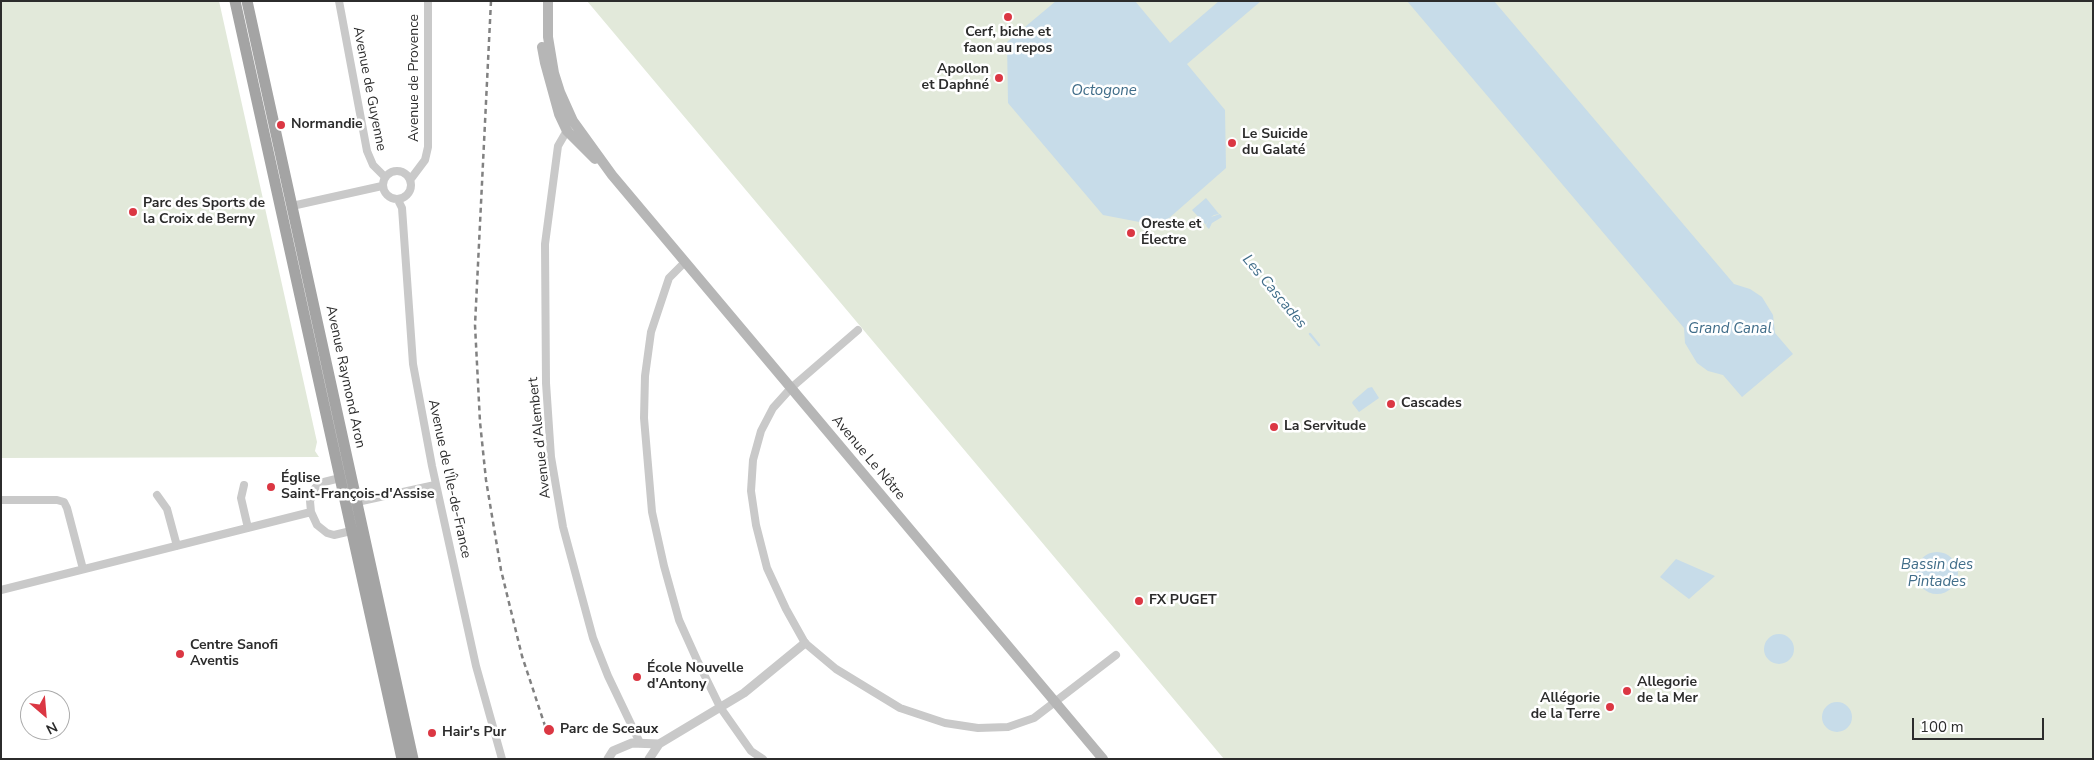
<!DOCTYPE html>
<html>
<head>
<meta charset="utf-8">
<style>
  body { margin:0 }
  #map { position:relative; width:2094px; height:760px; overflow:hidden; background:#fff; font-family:"Nunito Sans",sans-serif }
  canvas { display:block }
  .frame { position:absolute; inset:0; border:2px solid #2c2c2c; pointer-events:none }
  .north { position:absolute; left:20px; top:690px; width:50px; height:50px; box-sizing:border-box; background:#fff; border:1px solid #ababab; border-radius:50%; rotate:153deg; font-size:14px; font-weight:700; line-height:20px; text-align:center; color:#2c2c2c }
  .north::after { content:''; display:block; margin:auto; width:18px; height:22px; background:#db3743; clip-path:polygon(50% 0,100% 100%,50% 72%,0 100%) }
  .scale { position:absolute; left:1912px; top:718px; width:132px; height:22px; box-sizing:border-box; border:2px solid #2c2c2c; border-top:0; padding-left:6px; font-size:15px; line-height:18px; white-space:nowrap; color:#2c2c2c; -webkit-text-stroke:4px #fff; paint-order:stroke }
</style>
</head>
<body>
<div id="map">
<canvas width="2094" height="760"></canvas>
<div class="frame"></div>
<div class="north">N</div>
<div class="scale">100 m</div>
</div>
<script>
const ctx = document.querySelector('canvas').getContext('2d');
ctx.lineJoin = 'round';
function fillPath(path, color) {
  ctx.fillStyle = color;
  ctx.fill(path, 'evenodd');
}
function poly(rows) {
  const path = new Path2D();
  for (const r of rows) {
    if (r.length === 3) {
      path.moveTo(r[0] + r[2], r[1]);
      path.arc(r[0], r[1], r[2], 0, 2 * Math.PI);
      continue;
    }
    path.moveTo(r[0], r[1]);
    for (let i = 2; i < r.length; i += 2) path.lineTo(r[i], r[i + 1]);
  }
  return path;
}
function strokePath(path, color, width, dash) {
  ctx.strokeStyle = color;
  ctx.lineWidth = width;
  ctx.lineCap = dash ? 'butt' : 'round';
  ctx.setLineDash(dash || []);
  ctx.stroke(path);
}
function label(font, color, halo, rows, align = 'center') {
  ctx.font = font + ' "Nunito Sans",sans-serif';
  ctx.lineWidth = 5;
  ctx.setLineDash([]);
  ctx.textBaseline = 'middle';
  ctx.strokeStyle = halo;
  ctx.fillStyle = color;
  for (const [text, x, y, turn = 0] of rows) {
    ctx.save();
    ctx.translate(x, y);
    ctx.rotate((+turn || 0) * Math.PI / 180);
    ctx.textAlign = isNaN(turn) ? turn : align;
    if (halo) ctx.strokeText(text, 0, 0);
    ctx.fillText(text, 0, 0);
    ctx.restore();
  }
}
fillPath(poly([
  [1,1,219,1,317,442,315,451,319,457,1,458],
  [587,1,2093,1,2093,759,1224,759]
]), '#e2e9da');
fillPath(poly([
  [1056,1,1135,1,1170,43,1219,1,1261,1,1187,64,1225,110,1226,168,1160,226,1103,215,1008,103,1007,42],
  [1407,1,1494,1,1734,284,1750,289,1762,297,1773,315,1775,333,1793,354,1742,397,1723,375,1708,371,1697,363,1685,343,1684,328],
  [1206,198,1219,214,1214,215,1211,217,1220,214,1222,217,1212,223,1209,229,1206,226,1209,219,1206,225,1192,210],
  [1372,387,1379,398,1359,412,1352,403,1353,401,1368,388],
  [1937,573,21],
  [1676,559,1715,576,1689,599,1660,577],
  [1779,649,15],
  [1837,717,15]
]), '#c7dce9');
strokePath(poly([
  [1310,334,1319,345]
]), '#c7dce9', 2.5);
strokePath(poly([
  [339,1,367,151,373,165,385,177],
  [569,127,558,146,545,244,546,383,551,457,563,527,593,638,608,676,640,743],
  [397,185,14],
  [410,180,425,160,428,147,428,1],
  [398,200,402,208,413,364,432,466,476,666,502,759],
  [292,206,382,186],
  [685,262,669,278,651,332,645,376,644,418,652,512,664,566,679,620,697,660,720,707,751,751,763,759],
  [858,330,791,388,773,408,761,431,753,460,751,491,756,525,767,568,786,609,805,643,836,669,900,708,945,723,978,728,1008,727,1034,718,1116,655],
  [340,478,320,483,315,488,310,501,311,512,317,525,327,533,334,535,351,531],
  [244,485,241,498,248,528],
  [157,495,167,509,177,546],
  [1,500,57,500,64,502,67,508,83,569],
  [357,502,435,485],
  [1,590,311,512]
]), '#c9c9c9', 8);
strokePath(poly([
  [608,759,613,751,632,743,659,744],
  [649,759,659,744,744,693,805,643]
]), '#c9c9c9', 9);
strokePath(poly([
  [548,1,548,37,554,73,560,92,573,121,612,175,1103,759],
  [542,47,545,63,559,114,567,131,595,159]
]), '#b6b6b6', 10);
strokePath(poly([
  [235,1,402,759],
  [247,1,413,759]
]), '#a4a4a4', 11);
strokePath(poly([
  [491,1,475,325,480,422,486,480,501,570,522,656,549,738]
]), '#818181', 2.5, [5, 4]);
for (const [x, y, r, color] of [
  [1008,17,5,"#db3743"],
  [999,78,5,"#db3743"],
  [281,125,5,"#db3743"],
  [1232,143,5,"#db3743"],
  [133,212,5,"#db3743"],
  [1131,233,5,"#db3743"],
  [1391,404,5,"#db3743"],
  [1274,427,5,"#db3743"],
  [271,487,5,"#db3743"],
  [1139,601,5,"#db3743"],
  [180,654,5,"#db3743"],
  [637,677,5,"#db3743"],
  [1627,691,5,"#db3743"],
  [1610,707,5,"#db3743"],
  [549,730,6,"#db3743"],
  [432,733,5,"#db3743"]
]) {
  const dot = new Path2D();
  dot.arc(x, y, r, 0, 2 * Math.PI);
  ctx.fillStyle = color;
  ctx.fill(dot);
  strokePath(dot, '#fff', 2);
}
label('bold 14px', '#2c2c2c', '#fff', [
  ["Cerf, biche et",1008,33,"center"],
  ["faon au repos",1008,49,"center"],
  ["Apollon",989,70,"right"],
  ["et Daphné",989,86,"right"],
  ["Normandie",291,125],
  ["Le Suicide",1242,135],
  ["du Galaté",1242,151],
  ["Parc des Sports de",143,204],
  ["la Croix de Berny",143,220],
  ["Oreste et",1141,225],
  ["Électre",1141,241],
  ["Cascades",1401,404],
  ["La Servitude",1284,427],
  ["Église",281,479],
  ["Saint-François-d'Assise",281,495],
  ["FX PUGET",1149,601],
  ["Centre Sanofi",190,646],
  ["Aventis",190,662],
  ["École Nouvelle",647,669],
  ["d'Antony",647,685],
  ["Allegorie",1637,683],
  ["de la Mer",1637,699],
  ["Allégorie",1600,699,"right"],
  ["de la Terre",1600,715,"right"],
  ["Parc de Sceaux",560,730],
  ["Hair's Pur",442,733]
], 'left');
label('14px', '#2c2c2c', '#fff', [
  ["Avenue de Provence",415,78,-90],
  ["Avenue de Guyenne",369,89,79],
  ["Avenue Raymond Aron",345,377,78],
  ["Avenue d'Alembert",540,438,-96],
  ["Avenue Le Nôtre",868,458,50],
  ["Avenue de l'Île-de-France",449,479,78]
]);
label('italic 15px', '#406d89', '#fff', [
  ["Octogone",1104,91],
  ["Les Cascades",1274,292,50],
  ["Grand Canal",1730,329],
  ["Bassin des",1937,565],
  ["Pintades",1937,582]
]);
</script>
</body>
</html>
